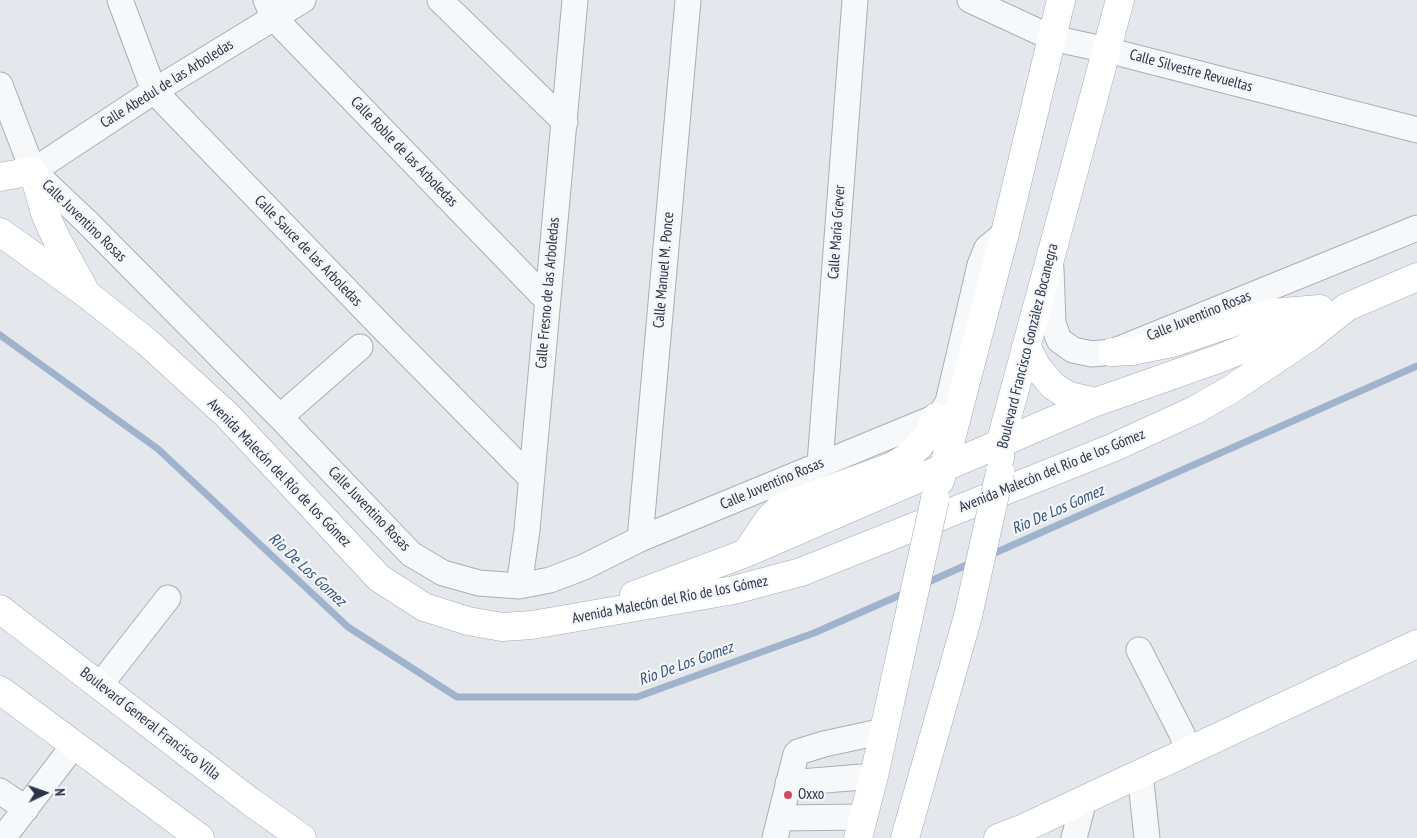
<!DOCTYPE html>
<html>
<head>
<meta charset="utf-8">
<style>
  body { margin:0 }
  #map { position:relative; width:1417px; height:838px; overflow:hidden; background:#e4e7ec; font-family:"PT Sans Narrow",sans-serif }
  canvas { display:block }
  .north { position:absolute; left:20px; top:768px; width:50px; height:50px; -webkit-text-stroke:4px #f4f6f9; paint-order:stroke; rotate:87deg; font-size:14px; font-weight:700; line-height:20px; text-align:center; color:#2b3445 }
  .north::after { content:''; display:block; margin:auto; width:18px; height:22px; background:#2b3445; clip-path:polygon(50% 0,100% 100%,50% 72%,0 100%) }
</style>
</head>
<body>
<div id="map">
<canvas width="1417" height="838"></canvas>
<div class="north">N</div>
</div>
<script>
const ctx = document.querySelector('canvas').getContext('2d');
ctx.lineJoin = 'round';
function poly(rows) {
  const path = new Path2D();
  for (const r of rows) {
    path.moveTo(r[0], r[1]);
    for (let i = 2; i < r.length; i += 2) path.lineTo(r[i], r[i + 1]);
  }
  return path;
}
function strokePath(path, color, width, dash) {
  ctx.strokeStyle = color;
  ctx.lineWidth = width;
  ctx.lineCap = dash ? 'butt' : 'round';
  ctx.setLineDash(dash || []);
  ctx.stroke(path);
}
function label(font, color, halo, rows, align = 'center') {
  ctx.font = font + ' "PT Sans Narrow",sans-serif';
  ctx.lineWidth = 4.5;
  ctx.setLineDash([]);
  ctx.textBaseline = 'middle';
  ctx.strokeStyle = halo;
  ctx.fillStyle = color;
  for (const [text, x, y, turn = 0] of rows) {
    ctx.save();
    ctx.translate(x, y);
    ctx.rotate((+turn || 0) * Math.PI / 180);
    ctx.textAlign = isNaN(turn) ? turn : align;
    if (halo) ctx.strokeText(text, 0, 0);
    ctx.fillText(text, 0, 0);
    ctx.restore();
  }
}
strokePath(poly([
  [0,335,158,449,348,627,457,697,637,697,814,633,907,592],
  [988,556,1417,366],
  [924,584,973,562]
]), '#9fb4cc', 7);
const minor = poly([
  [120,0,154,91,382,327,531,478],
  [266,0,274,18,547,300],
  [440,0,565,122],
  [970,0,1052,38,1107,50,1417,130],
  [0,85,33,171,86,221,280,417,411,554,443,573,479,583,519,586,550,580,584,567,640,539,936,417,942,412,948,402,980,265,987,248,1005,233],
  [33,171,154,91,303,0],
  [1051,269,1053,323,1059,340,1073,350,1092,354,1112,352,1417,228],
  [280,417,360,347],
  [820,464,855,0],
  [640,539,688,0],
  [519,586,527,530,575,0],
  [1139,650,1182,734,1188,752],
  [100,685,168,598],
  [1140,773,1147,838],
  [788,783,874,776],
  [0,791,26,809],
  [780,818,864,817],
  [3,838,74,745],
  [775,838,796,754,798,752,824,744,884,731],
  [1074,838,1084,800]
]);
const major = poly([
  [0,177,33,171,46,216,57,240,83,287],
  [0,232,88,295,147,342,228,416,379,578,424,607,468,621,502,627,532,625,734,590,801,572,1112,448,1195,410,1230,390,1309,337,1347,307,1417,277],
  [1027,348,1037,367,1053,386,1069,396,1096,402],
  [1112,352,1132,351,1172,343,1238,321,1271,313,1320,309],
  [1000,458,1000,444,1120,0],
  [940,481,1005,233,1061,0],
  [746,553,769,519,778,510,787,505,891,467,906,458,919,446,929,433,936,417],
  [634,595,746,553,1096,402,1218,359,1311,322],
  [0,609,251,802,302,838],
  [0,690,200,838],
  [858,838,874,776,904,639],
  [905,838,968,616],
  [998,838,1024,828,1417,644]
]);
strokePath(minor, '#a9aeb7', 27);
strokePath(major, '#a3abb8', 29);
strokePath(minor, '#f7f8fa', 25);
strokePath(major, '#fff', 28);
const majorBridge = poly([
  [968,616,1000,472],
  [904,639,935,499]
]);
strokePath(majorBridge, '#a3abb8', 29, []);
strokePath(majorBridge, '#fff', 28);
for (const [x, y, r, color] of [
  [788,795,5,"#d1495b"]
]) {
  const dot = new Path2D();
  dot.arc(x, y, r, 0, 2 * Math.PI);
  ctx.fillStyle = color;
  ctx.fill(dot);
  strokePath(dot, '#f4f6f9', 2);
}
label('15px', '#2b3445', '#f4f6f9', [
  ["Calle Silvestre Revueltas",1191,71,15],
  ["Calle Abedul de las Arboledas",167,84,-32],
  ["Calle Roble de las Arboledas",404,152,46],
  ["Calle Juventino Rosas",84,221,44],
  ["Calle María Grever",837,232,-86],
  ["Calle Sauce de las Arboledas",308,251,46],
  ["Calle Manuel M. Ponce",664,270,-85],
  ["Calle Fresno de las Arboledas",548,293,-85],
  ["Calle Juventino Rosas",1199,316,-22],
  ["Boulevard Francisco González Bocanegra",1028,346,-76],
  ["Avenida Malecón del Río de los Gómez",1052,471,-22],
  ["Avenida Malecón del Río de los Gómez",279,473,46],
  ["Calle Juventino Rosas",772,484,-23],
  ["Calle Juventino Rosas",369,509,46],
  ["Avenida Malecón del Río de los Gómez",670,600,-11],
  ["Boulevard General Francisco Villa",150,724,38]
]);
label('15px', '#2b3445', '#f4f6f9', [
  ["Oxxo",798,795]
], 'left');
label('italic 16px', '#34527a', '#f4f6f9', [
  ["Rio De Los Gomez",1058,510,-24],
  ["Rio De Los Gomez",307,570,43],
  ["Rio De Los Gomez",686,664,-20]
]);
</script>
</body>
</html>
